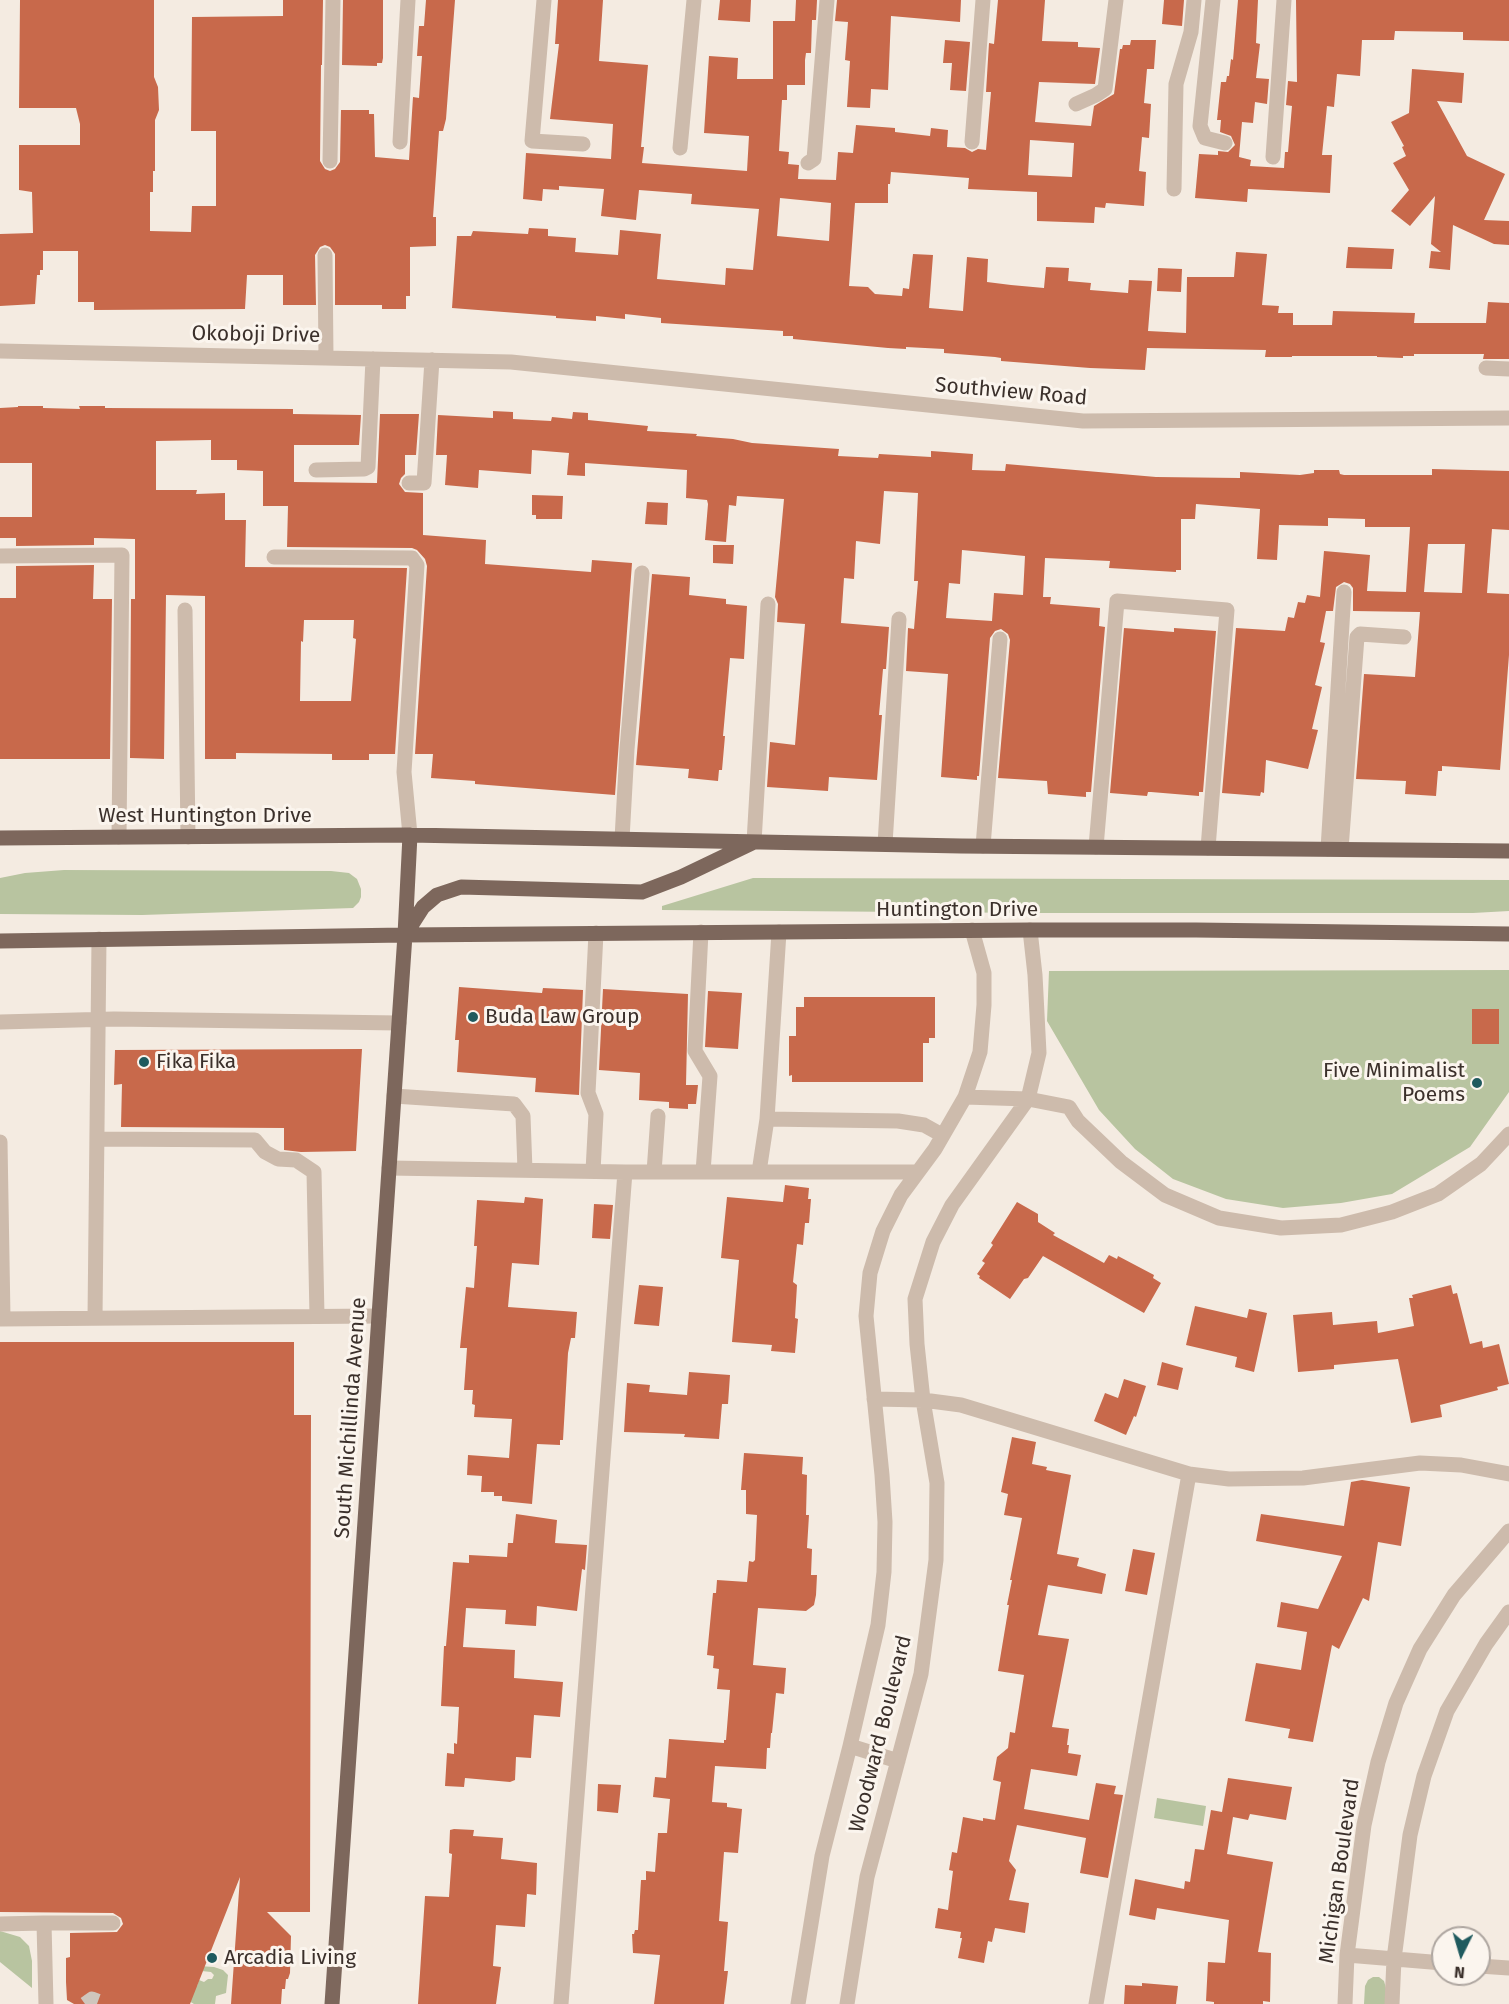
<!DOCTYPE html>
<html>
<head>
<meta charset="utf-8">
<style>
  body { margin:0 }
  #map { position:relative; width:1509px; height:2004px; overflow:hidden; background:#f4ebe1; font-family:"Fira Sans",sans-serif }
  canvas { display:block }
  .north { position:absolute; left:1431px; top:1926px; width:60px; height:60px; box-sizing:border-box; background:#fbf5ee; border:2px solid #aea6a0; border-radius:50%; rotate:185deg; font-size:16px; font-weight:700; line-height:24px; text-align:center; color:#3b302b }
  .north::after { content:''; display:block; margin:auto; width:21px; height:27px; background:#1f5a5e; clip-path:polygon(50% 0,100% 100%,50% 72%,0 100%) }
</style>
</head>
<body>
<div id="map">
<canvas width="1509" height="2004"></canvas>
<div class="north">N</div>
</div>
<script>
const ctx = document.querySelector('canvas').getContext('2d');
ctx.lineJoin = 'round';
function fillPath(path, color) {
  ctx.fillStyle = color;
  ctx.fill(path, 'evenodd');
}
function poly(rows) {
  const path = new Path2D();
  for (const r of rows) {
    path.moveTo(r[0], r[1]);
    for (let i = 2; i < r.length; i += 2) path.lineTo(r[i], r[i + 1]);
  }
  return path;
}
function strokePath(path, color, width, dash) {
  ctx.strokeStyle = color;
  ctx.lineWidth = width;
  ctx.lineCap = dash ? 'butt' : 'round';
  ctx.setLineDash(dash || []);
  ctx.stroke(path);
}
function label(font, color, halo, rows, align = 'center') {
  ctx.font = font + ' "Fira Sans",sans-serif';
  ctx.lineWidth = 6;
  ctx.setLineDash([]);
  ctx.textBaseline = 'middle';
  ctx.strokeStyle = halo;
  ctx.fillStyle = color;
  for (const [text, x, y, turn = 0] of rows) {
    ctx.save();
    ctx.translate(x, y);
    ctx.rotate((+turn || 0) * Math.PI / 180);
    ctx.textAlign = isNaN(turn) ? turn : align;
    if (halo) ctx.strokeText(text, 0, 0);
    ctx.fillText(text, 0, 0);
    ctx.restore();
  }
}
fillPath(poly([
  [64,870,331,871,349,873,357,879,361,889,361,897,359,902,353,908,142,915,0,914,0,878,25,873],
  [753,878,1509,880,1509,911,1473,913,1033,913,662,910,662,906],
  [1509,970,1509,1092,1470,1147,1392,1194,1341,1203,1283,1208,1226,1199,1173,1179,1135,1149,1099,1110,1047,1021,1049,971],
  [1157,1798,1206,1806,1203,1826,1154,1818],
  [0,1931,20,1937,29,1946,32,1961,32,1988,0,1962],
  [127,1958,133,1958,140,1961,142,1959,158,1961,160,1959,163,1959,169,1961,168,1964,214,1967,223,1970,228,1975,226,1993,216,1996,215,2004,194,2004,179,1995,178,1997,168,1989,162,1990,161,1987,155,1986,143,1975,138,1975,127,1968],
  [192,1970,211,1972,214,1975,212,1979,208,1979,204,1982,199,1980,197,1986,190,1989,185,1987,182,1981,184,1974],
  [1373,1977,1379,1977,1384,1981,1386,1988,1386,2004,1364,2004,1365,1986,1368,1980]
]), '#b8c4a0');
fillPath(poly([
  [20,0,154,0,154,77,158,87,159,110,155,120,155,171,153,171,153,192,150,192,150,231,191,232,192,206,216,206,216,131,191,131,192,17,283,16,283,0,323,0,322,65,321,65,320,161,325,169,330,171,335,169,340,162,341,110,369,110,369,114,374,114,375,157,409,160,413,97,419,98,422,56,417,56,419,26,424,26,426,0,455,0,446,119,443,131,439,131,433,217,436,217,436,246,410,247,410,296,406,296,406,309,382,309,382,305,335,305,335,254,330,247,325,245,320,247,315,255,316,305,283,305,283,275,247,275,245,309,94,310,94,302,78,302,78,251,43,251,43,270,40,270,40,275,37,275,35,304,0,306,0,234,33,233,32,192,19,190,19,145,80,145,80,124,76,108,19,108],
  [343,0,383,0,383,58,382,63,377,63,377,66,342,65],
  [558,0,603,0,599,61,648,65,641,147,644,147,642,163,747,171,749,136,704,133,709,56,738,58,737,79,773,79,773,21,795,21,796,0,817,0,816,20,812,20,811,53,806,53,805,60,805,85,787,85,787,100,782,100,779,151,789,152,788,164,799,165,798,179,836,180,838,152,853,153,856,125,895,128,895,132,930,136,931,128,948,130,947,147,965,148,972,152,978,149,986,150,991,92,986,92,989,43,994,44,998,0,1045,0,1042,41,1078,42,1078,47,1100,48,1095,84,1039,82,1035,122,1091,126,1094,106,1114,94,1120,49,1122,49,1123,45,1130,45,1131,40,1156,40,1154,69,1147,69,1144,103,1151,104,1149,138,1142,137,1139,171,1146,172,1144,206,1106,203,1105,208,1095,207,1094,223,1037,221,1037,192,968,189,969,178,891,172,890,184,888,184,888,203,855,203,849,286,868,287,875,294,902,296,903,288,909,289,913,254,933,255,929,308,963,311,967,257,988,259,987,282,1011,285,1044,288,1046,267,1069,268,1068,281,1091,283,1090,290,1128,293,1129,280,1152,281,1148,331,1186,333,1187,277,1234,277,1236,252,1267,254,1262,305,1279,306,1278,313,1293,313,1293,325,1332,325,1333,311,1415,313,1414,323,1486,323,1488,302,1509,303,1509,359,1483,359,1484,354,1414,354,1414,356,1403,356,1403,358,1377,357,1377,356,1292,356,1292,357,1265,357,1266,350,1147,348,1145,370,1090,368,1001,361,1001,358,995,357,944,353,944,349,906,347,906,349,888,348,793,339,793,336,783,336,783,331,661,323,661,318,625,314,625,319,596,316,596,321,556,318,556,316,452,308,457,236,471,236,473,231,528,234,529,228,548,229,548,236,576,238,575,252,618,255,620,230,661,234,657,279,725,285,726,268,753,270,759,209,691,204,692,194,639,190,636,220,601,216,604,189,559,186,559,190,543,189,542,201,523,199,526,153,611,159,613,124,550,119,559,44,555,44],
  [1030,140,1074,143,1072,177,1028,175],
  [780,198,831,203,829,241,777,236],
  [720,0,751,0,750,22,718,20],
  [837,0,961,0,960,22,891,16,888,90,871,89,870,108,847,107,850,61,845,60,848,22,835,21],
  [1164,0,1184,0,1182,26,1162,24],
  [1238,0,1258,0,1256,43,1260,44,1256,78,1269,79,1267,104,1255,102,1253,123,1242,122,1239,157,1251,160,1250,166,1284,168,1285,152,1288,152,1292,106,1286,105,1288,81,1297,82,1296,0,1509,0,1509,41,1463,40,1463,32,1395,31,1394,40,1362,40,1360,76,1337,74,1334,107,1327,106,1322,155,1332,155,1330,193,1248,189,1247,202,1195,198,1199,154,1218,155,1218,151,1228,152,1235,145,1231,136,1220,132,1221,120,1217,120,1221,82,1226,82,1227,76,1229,76,1231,59,1233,60],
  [945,40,970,42,966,91,950,90,952,63,943,63],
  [1412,69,1464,73,1462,103,1437,101,1467,156,1505,174,1484,220,1509,221,1509,245,1494,244,1453,225,1450,270,1429,268,1431,251,1441,252,1431,244,1435,196,1410,226,1391,211,1409,190,1393,163,1406,156,1402,147,1404,146,1391,122,1409,113],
  [1348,247,1394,249,1392,269,1346,268],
  [1158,268,1182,269,1181,292,1157,291],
  [18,406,43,406,43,408,80,409,79,406,105,406,105,408,293,409,293,414,361,415,359,445,294,445,294,482,377,483,380,414,419,414,416,455,405,455,405,474,401,478,399,484,405,492,423,493,423,535,486,540,485,564,591,572,592,560,632,563,615,795,475,784,475,781,431,778,433,754,415,754,427,566,425,559,417,550,412,548,287,547,288,506,263,506,263,471,237,470,237,460,211,460,211,440,156,441,156,490,197,490,196,494,225,493,225,520,246,520,245,567,407,568,395,754,369,754,369,760,332,760,332,754,236,753,236,759,205,759,205,596,166,595,164,759,130,758,131,599,135,599,135,539,94,538,94,545,16,546,16,538,0,538,0,517,32,517,32,463,0,463,0,408,18,407],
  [304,620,354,620,353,638,356,639,351,701,300,701,301,641,303,642],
  [493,411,513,412,513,419,551,421,552,417,572,419,573,412,588,413,588,420,648,426,647,431,697,434,696,436,733,439,752,443,839,449,838,456,878,458,879,454,931,457,931,451,973,454,972,470,1005,471,1006,464,1156,477,1240,478,1240,472,1300,475,1314,473,1314,470,1339,470,1340,474,1344,475,1432,475,1432,469,1509,471,1509,530,1492,529,1487,593,1509,594,1509,655,1500,770,1442,766,1442,771,1438,771,1436,796,1405,794,1406,781,1356,779,1364,674,1415,677,1420,612,1353,611,1353,588,1350,584,1344,582,1336,587,1333,611,1326,611,1320,642,1325,643,1315,685,1322,687,1312,729,1318,730,1308,769,1266,760,1264,793,1261,792,1260,796,1222,793,1236,628,1285,631,1288,617,1294,618,1298,602,1305,603,1307,595,1320,597,1324,551,1370,555,1367,591,1406,592,1410,527,1365,527,1365,519,1328,518,1328,526,1279,525,1277,560,1257,559,1260,509,1196,504,1195,519,1181,519,1181,570,1176,570,1176,572,1109,568,1110,561,1045,558,1043,597,1051,597,1050,604,1100,608,1099,626,1105,627,1091,792,1086,792,1086,797,1048,794,1047,781,998,778,1010,640,1008,634,1001,629,995,631,990,638,979,776,977,776,977,780,941,777,948,674,906,671,908,628,914,629,918,581,914,581,918,493,884,491,880,544,856,541,854,579,844,578,841,623,889,627,886,669,883,669,879,715,882,715,877,780,829,777,828,791,767,787,770,742,795,745,805,624,777,622,778,604,775,597,784,499,737,496,736,506,729,505,726,542,705,540,708,504,707,500,686,498,687,470,585,463,585,476,567,475,569,453,532,450,531,474,479,470,478,488,445,485,447,455,436,455,438,415,493,418],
  [1428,544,1465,544,1462,593,1424,592],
  [962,550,1025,556,1023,595,994,593,992,621,946,618,949,583,960,584],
  [532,495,563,496,562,519,536,519,536,515,532,515],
  [647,502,668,503,667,525,645,524],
  [713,545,734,545,733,564,713,563],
  [94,565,93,599,112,599,110,759,0,759,0,598,16,598,16,566],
  [652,574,690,577,689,595,726,599,726,604,747,606,744,659,730,658,723,736,725,736,722,770,719,770,718,781,688,778,689,769,636,765],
  [1124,628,1174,632,1174,628,1216,631,1203,792,1199,792,1199,796,1151,792,1148,792,1147,796,1110,793],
  [459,987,542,993,543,988,583,990,579,1095,535,1092,536,1078,457,1072,459,1040,455,1040],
  [603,989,688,994,686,1085,698,1085,696,1104,688,1104,688,1109,669,1108,669,1102,639,1100,640,1073,599,1070],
  [708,991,742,993,738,1049,705,1047],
  [804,997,935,997,935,1038,929,1038,929,1043,923,1043,923,1082,792,1082,792,1075,789,1076,789,1036,796,1036,796,1007,804,1007],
  [1472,1009,1499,1009,1499,1044,1472,1044],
  [362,1049,356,1151,301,1152,284,1150,284,1128,121,1127,122,1084,114,1085,115,1050],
  [785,1185,809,1188,808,1199,811,1199,809,1223,805,1223,803,1245,797,1244,793,1282,797,1285,795,1318,798,1319,795,1353,771,1351,772,1345,732,1342,739,1260,721,1258,727,1197,783,1202],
  [525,1197,543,1199,539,1265,512,1263,508,1307,577,1312,575,1338,571,1338,568,1353,563,1440,560,1440,560,1445,537,1444,532,1504,502,1501,502,1496,494,1496,494,1492,481,1492,482,1476,467,1475,468,1455,509,1458,512,1419,474,1417,475,1405,472,1404,473,1390,464,1390,467,1348,460,1348,466,1287,474,1288,477,1246,474,1246,477,1200,524,1203],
  [1017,1202,1038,1214,1038,1222,1055,1233,1053,1235,1104,1263,1109,1255,1117,1259,1118,1256,1154,1275,1153,1278,1161,1283,1144,1313,1043,1256,1028,1278,1024,1279,1010,1299,979,1278,980,1276,977,1274,985,1263,982,1261,993,1245,991,1243],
  [594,1204,613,1205,610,1239,592,1238],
  [639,1285,663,1287,659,1326,634,1324],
  [1451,1285,1453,1294,1457,1293,1470,1344,1482,1341,1483,1348,1499,1344,1509,1384,1497,1387,1498,1390,1440,1405,1442,1417,1411,1423,1398,1359,1334,1365,1334,1369,1298,1372,1293,1315,1332,1312,1333,1325,1377,1321,1378,1333,1414,1326,1409,1298,1413,1298,1412,1295],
  [1195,1306,1247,1318,1249,1309,1267,1313,1254,1372,1235,1367,1237,1357,1186,1345],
  [0,1342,294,1342,294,1415,311,1415,310,1912,267,1912,291,1936,290,1973,288,1979,286,1979,285,1989,282,1989,281,2004,231,2004,240,1877,190,2004,74,2004,67,2000,66,1982,66,1958,70,1957,70,1933,117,1932,123,1924,121,1918,113,1913,0,1912],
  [1162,1362,1183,1368,1178,1390,1157,1385],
  [689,1372,730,1375,728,1404,722,1404,719,1439,684,1437,685,1434,624,1432,627,1383,650,1385,649,1392,687,1395],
  [1124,1379,1146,1386,1136,1417,1134,1416,1126,1435,1094,1421,1105,1393,1118,1398],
  [1012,1437,1036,1442,1032,1464,1047,1467,1046,1470,1071,1475,1057,1554,1079,1558,1077,1566,1106,1574,1102,1594,1048,1585,1038,1635,1069,1639,1052,1727,1069,1729,1067,1745,1069,1745,1068,1753,1081,1755,1077,1776,1031,1769,1024,1809,1089,1820,1096,1783,1116,1786,1114,1794,1123,1795,1108,1878,1080,1873,1086,1838,1017,1825,1009,1861,1016,1870,1009,1900,1029,1903,1025,1933,995,1928,992,1942,988,1941,984,1963,958,1958,962,1938,960,1938,961,1932,935,1928,938,1908,948,1910,953,1871,949,1870,952,1852,957,1853,963,1817,983,1821,983,1818,995,1820,1001,1782,993,1780,997,1757,1008,1748,1010,1732,1015,1733,1024,1675,998,1671,1009,1605,1007,1605,1012,1580,1010,1580,1022,1518,1004,1515,1008,1494,1001,1492],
  [744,1453,803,1457,802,1474,807,1475,806,1515,809,1515,807,1548,812,1549,811,1575,817,1575,816,1595,814,1605,806,1611,758,1608,753,1665,786,1668,784,1694,776,1693,772,1733,771,1733,770,1748,767,1748,766,1769,715,1766,712,1802,727,1803,727,1807,742,1809,738,1853,724,1852,719,1921,728,1922,724,1971,728,1971,724,2004,654,2004,660,1955,633,1953,632,1934,634,1934,635,1930,638,1930,641,1880,646,1880,646,1871,655,1872,658,1833,667,1833,670,1799,653,1797,655,1777,666,1778,669,1739,724,1743,724,1740,726,1740,730,1690,717,1689,719,1669,713,1668,714,1656,707,1655,713,1593,716,1593,717,1580,747,1582,749,1561,753,1562,755,1560,757,1515,746,1514,746,1490,741,1490],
  [1362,1480,1410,1487,1401,1546,1378,1542,1369,1601,1363,1598,1339,1649,1332,1645,1313,1742,1288,1738,1290,1729,1245,1721,1256,1663,1301,1670,1307,1632,1277,1627,1281,1602,1318,1609,1342,1556,1256,1541,1261,1514,1344,1526,1351,1482],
  [516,1514,557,1520,555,1543,587,1545,585,1570,582,1569,577,1611,537,1606,536,1626,505,1624,506,1610,466,1608,463,1647,515,1650,514,1678,563,1682,560,1717,534,1715,531,1758,516,1757,515,1780,510,1782,465,1778,464,1787,445,1786,447,1753,454,1754,454,1743,457,1744,459,1707,441,1706,444,1646,446,1646,453,1562,469,1563,469,1555,507,1557,508,1543,513,1543],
  [1133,1549,1155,1553,1147,1595,1125,1591],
  [1228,1778,1292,1787,1286,1820,1250,1814,1248,1820,1233,1817,1227,1854,1273,1862,1258,1952,1271,1953,1270,2002,1263,2001,1263,2004,1214,2004,1214,2002,1206,2001,1208,1962,1225,1963,1229,1920,1157,1908,1155,1920,1129,1915,1135,1879,1184,1889,1185,1881,1190,1882,1195,1849,1204,1850,1211,1810,1222,1812],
  [598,1784,621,1785,618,1813,597,1811],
  [454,1829,474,1830,473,1836,503,1838,501,1859,537,1863,536,1895,527,1894,525,1927,496,1925,493,1966,501,1967,496,2004,418,2004,425,1896,449,1897,452,1854,449,1853,450,1830],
  [1142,1983,1178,1986,1176,2004,1124,2004,1125,1985,1142,1986]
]), '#c8694b');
strokePath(poly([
  [85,2004,92,1999,103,2003]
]), '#cfc6bd', 15, [15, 8]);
strokePath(poly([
  [544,0,532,141,583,144],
  [1213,0,1200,126,1205,138,1225,143],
  [1076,104,1096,95,1105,89,1116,0],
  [400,142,408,0],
  [972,142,983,0],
  [680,148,694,0],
  [1273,157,1284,0],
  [330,161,333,0],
  [808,163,814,159,827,0],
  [1174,189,1176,84,1191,32,1194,0],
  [325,255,326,358],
  [0,351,511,362,1083,421,1509,418],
  [1486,368,1509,369],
  [316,470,364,469,368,467,373,359],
  [409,483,424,483,432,360],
  [0,556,122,555,119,837],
  [274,557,412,558,417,565,404,772,410,835],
  [185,610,188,837],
  [622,839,627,749,642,573],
  [754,842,768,604],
  [885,844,899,619],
  [983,846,1000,639],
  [1096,847,1117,601,1227,610,1208,848],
  [1328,849,1344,592],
  [1341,849,1357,637,1360,634,1404,637],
  [701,932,695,1051,710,1076,703,1172],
  [779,932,767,1119,898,1121,924,1125,942,1135],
  [0,1022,114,1019,399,1023],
  [394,1096,514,1104,523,1116,525,1170],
  [965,1097,1028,1099,1069,1107,1078,1121,1121,1162,1165,1195,1219,1218,1281,1228,1341,1225,1392,1212,1438,1194,1481,1164,1509,1134],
  [97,1139,255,1140,265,1152,278,1159,296,1160,314,1172,317,1316],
  [0,1142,3,1318],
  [389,1168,625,1172,918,1172],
  [593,1171,596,1114,588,1093,596,933],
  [654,1172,658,1116],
  [759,1172,767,1119],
  [95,1318,99,939],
  [0,1319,379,1316],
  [874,1399,923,1400,961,1405,1189,1474,1229,1479,1303,1478,1420,1463,1461,1465,1509,1474],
  [850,1746,898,1761],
  [44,1923,113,1923],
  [0,1924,44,1923,46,2004],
  [1347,1955,1443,1963],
  [1479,1966,1509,1968],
  [561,2004,625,1172],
  [798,2004,822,1856,850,1746,878,1625,884,1572,885,1522,882,1475,866,1316,870,1273,883,1231,901,1195,935,1149,965,1097,980,1052,984,1005,984,973,972,930],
  [847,2004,867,1877,921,1674,936,1560,937,1483,923,1400,917,1344,915,1299,933,1242,952,1205,1028,1099,1039,1053,1035,975,1030,930],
  [1096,2004,1189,1474],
  [1345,2004,1347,1955,1364,1825,1378,1762,1396,1703,1420,1649,1454,1595,1509,1531],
  [1392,2004,1394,1959,1410,1835,1424,1776,1447,1711,1486,1644,1509,1612]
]), '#cdbbac', 15);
strokePath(poly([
  [0,838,410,835,961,846,1509,851],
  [407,932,423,907,437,895,461,887,642,892,681,877,752,843],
  [0,941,405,935,1030,930,1196,930,1509,934],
  [332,2004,405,935,410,835]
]), '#7d675c', 15);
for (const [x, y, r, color] of [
  [473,1017,6,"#1f5a5e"],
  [144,1062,6,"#1f5a5e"],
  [1477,1083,6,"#1f5a5e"],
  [212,1958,6,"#1f5a5e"]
]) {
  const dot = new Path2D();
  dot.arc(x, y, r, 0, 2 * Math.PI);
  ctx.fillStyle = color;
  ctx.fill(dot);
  strokePath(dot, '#fbf5ee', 2);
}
label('21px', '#3b302b', '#fbf5ee', [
  ["Okoboji Drive",256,335,1],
  ["Southview Road",1011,392,5],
  ["West Huntington Drive",205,816],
  ["Huntington Drive",957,910],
  ["South Michillinda Avenue",351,1418,-86],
  ["Woodward Boulevard",881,1734,-76],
  ["Michigan Boulevard",1340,1871,-82]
]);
label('21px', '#3b302b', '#fbf5ee', [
  ["Buda Law Group",485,1017],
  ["Fika Fika",156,1062],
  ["Five Minimalist",1465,1071,"right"],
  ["Poems",1465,1095,"right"],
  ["Arcadia Living",224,1958]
], 'left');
</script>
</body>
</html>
